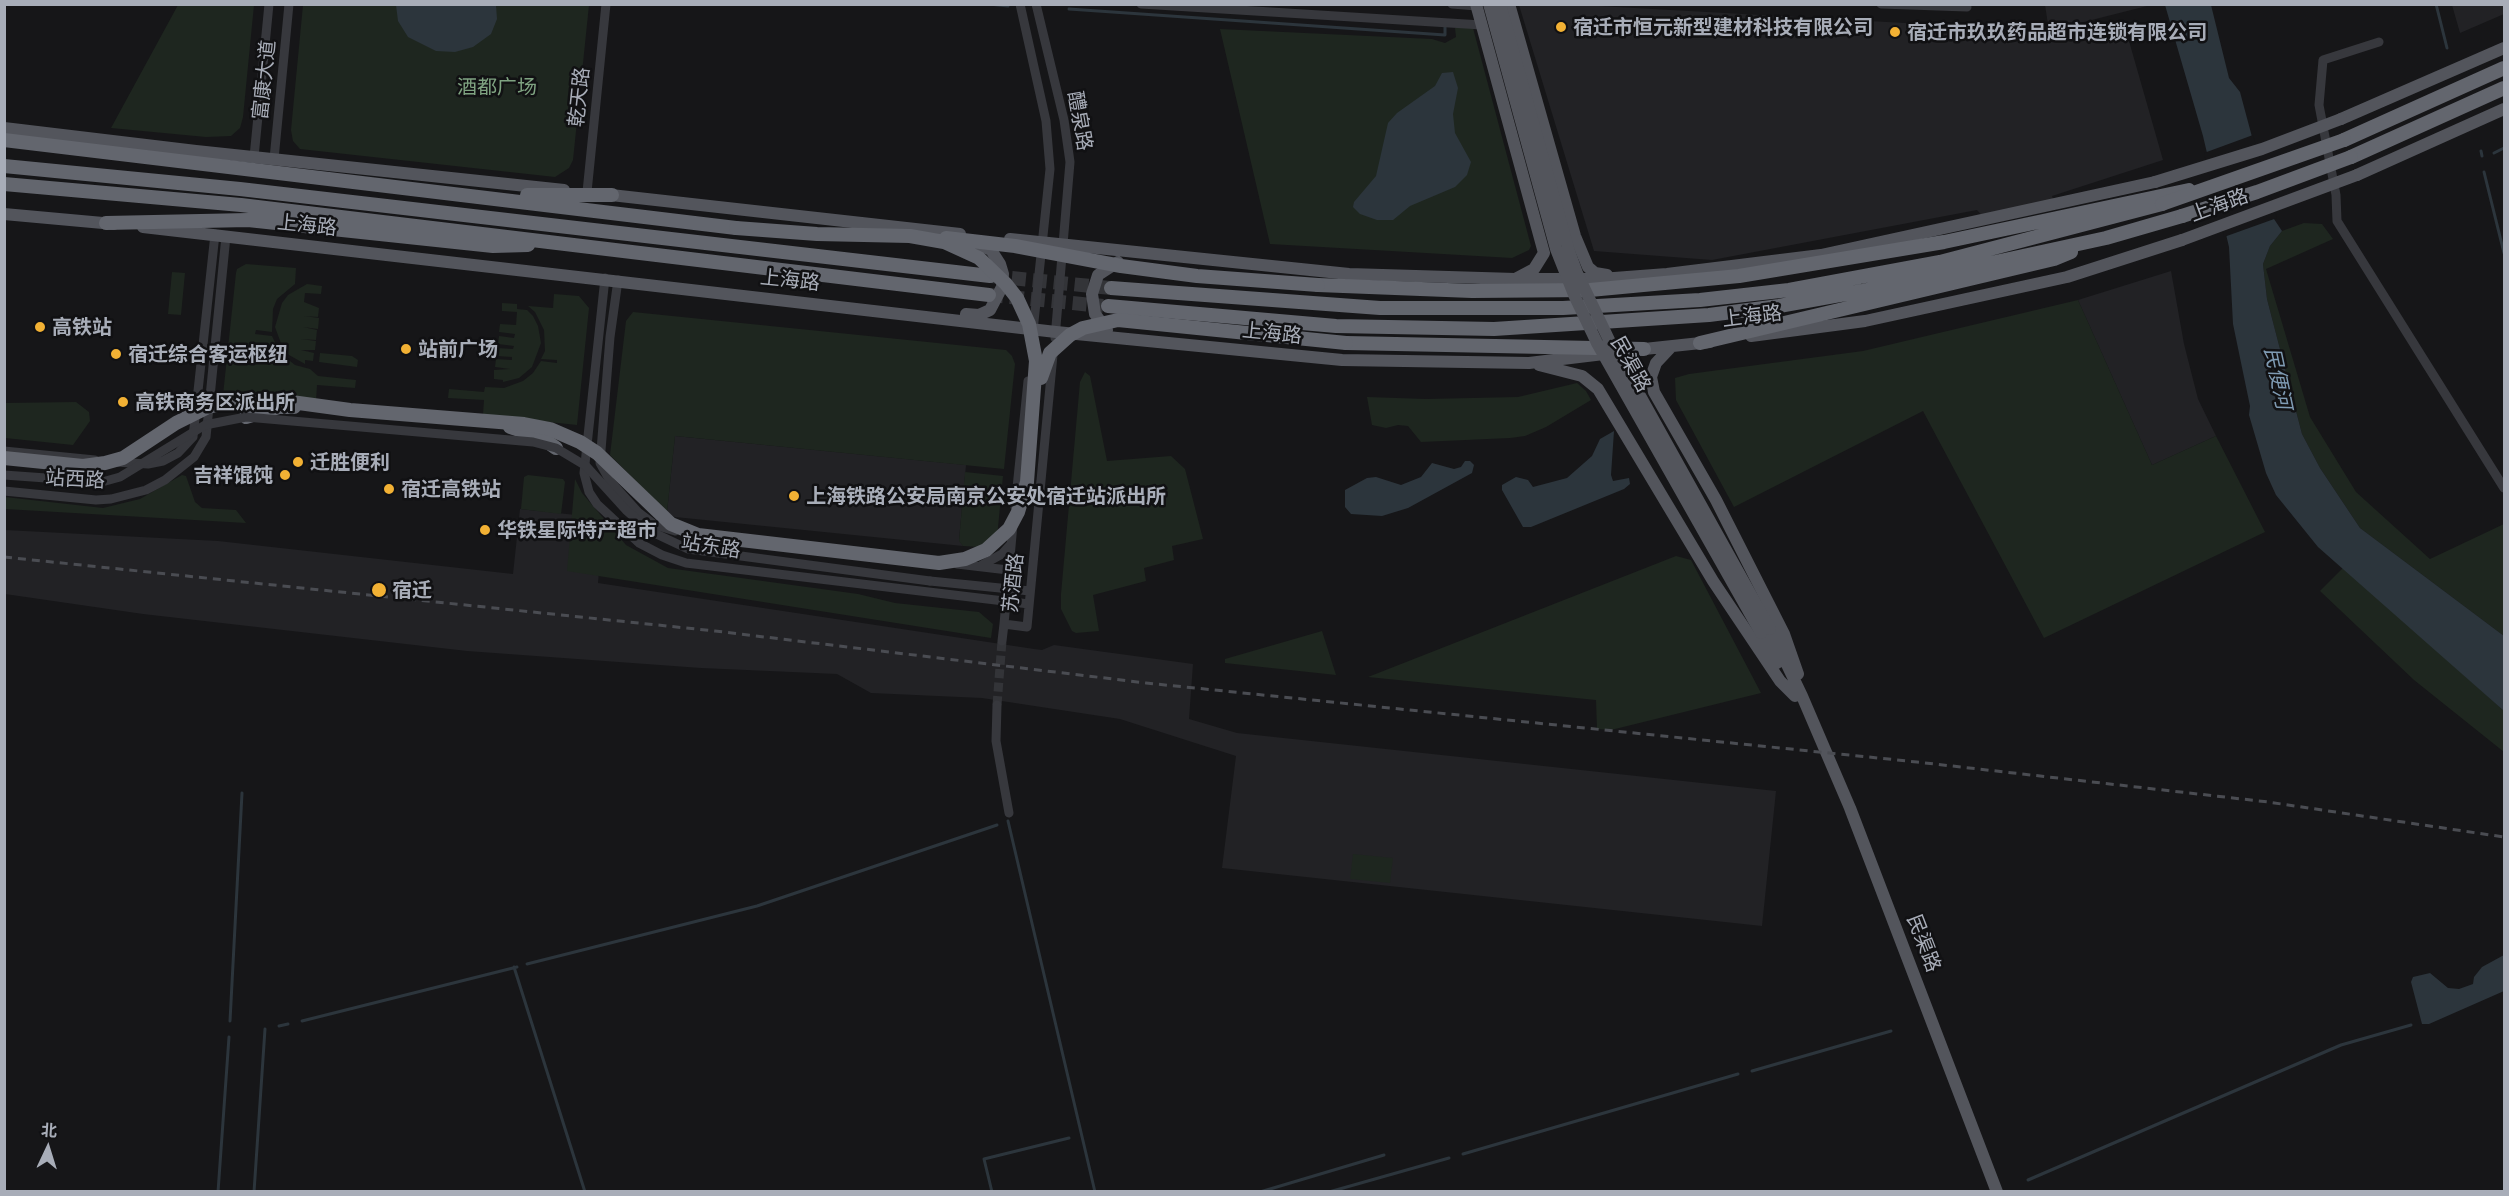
<!DOCTYPE html>
<html>
<head>
<meta charset="utf-8">
<style>
  body { margin:0 }
  #map { position:relative; width:2509px; height:1196px; overflow:hidden; background:#161618; font-family:Barlow,"Noto Sans SC",sans-serif }
  canvas { display:block }
  .frame { position:absolute; inset:0; border:6px solid #a8adb8; pointer-events:none }
  .north { position:absolute; left:18px; top:1118px; width:60px; height:60px; -webkit-text-stroke:4px #111113; paint-order:stroke; rotate:4deg; font-size:16px; font-weight:700; line-height:24px; text-align:center; color:#a8adb8 }
  .north::after { content:''; display:block; margin:auto; width:21px; height:27px; background:#a8adb8; clip-path:polygon(50% 0,100% 100%,50% 72%,0 100%) }
</style>
</head>
<body>
<div id="map">
<canvas width="2509" height="1196"></canvas>
<div class="frame"></div>
<div class="north">北</div>
</div>
<script>
const ctx = document.querySelector('canvas').getContext('2d');
ctx.lineJoin = 'round';
function fillPath(path, color) {
  ctx.fillStyle = color;
  ctx.fill(path, 'evenodd');
}
function poly(rows) {
  const path = new Path2D();
  for (const r of rows) {
    path.moveTo(r[0], r[1]);
    for (let i = 2; i < r.length; i += 2) path.lineTo(r[i], r[i + 1]);
  }
  return path;
}
function strokePath(path, color, width, dash) {
  ctx.strokeStyle = color;
  ctx.lineWidth = width;
  ctx.lineCap = dash ? 'butt' : 'round';
  ctx.setLineDash(dash || []);
  ctx.stroke(path);
}
function label(font, color, halo, rows, align = 'center') {
  ctx.font = font + ' Barlow,"Noto Sans SC",sans-serif';
  ctx.lineWidth = 5;
  ctx.setLineDash([]);
  ctx.textBaseline = 'middle';
  ctx.strokeStyle = halo;
  ctx.fillStyle = color;
  for (const [text, x, y, turn = 0] of rows) {
    ctx.save();
    ctx.translate(x, y);
    ctx.rotate((+turn || 0) * Math.PI / 180);
    ctx.textAlign = isNaN(turn) ? turn : align;
    if (halo) ctx.strokeText(text, 0, 0);
    ctx.fillText(text, 0, 0);
    ctx.restore();
  }
}
fillPath(poly([
  [1519,5,1581,5,2049,31,2045,5,2151,5,2052,30,2127,34,2163,160,2052,196,2054,202,1988,222,1977,210,1712,260,1594,251],
  [2452,5,2504,5,2504,14,2460,33],
  [2171,271,2184,344,2198,399,2216,436,2152,465,2078,300],
  [675,436,966,465,959,540,963,546,675,517,667,512],
  [520,509,604,518,598,583,1034,649,1042,650,1054,645,1193,664,1189,719,1237,733,1776,791,1762,926,1222,868,1236,756,1120,719,982,698,871,693,837,674,701,668,467,651,143,614,5,594,5,530,218,541,513,574]
]), '#222225');
fillPath(poly([
  [178,5,254,5,243,117,240,128,231,136,206,137,111,128],
  [303,5,589,5,573,160,569,168,555,177,300,149,293,141,291,130],
  [1455,28,1473,28,1531,246,1529,250,1512,258,1270,244,1220,29,1432,39,1445,43,1456,37],
  [2304,223,2322,224,2333,239,2266,269,2310,417,2356,492,2430,559,2504,524,2504,636,2360,528,2320,468,2302,434,2267,299,2263,264,2270,246,2282,231],
  [246,264,296,268,295,284,277,299,273,309,272,332,256,330,255,334,272,336,280,353,295,365,310,369,318,376,356,380,355,388,317,385,316,401,223,395,236,273,237,269],
  [172,272,185,273,181,315,168,314],
  [307,284,322,286,321,294,305,293,304,302,319,308,318,317,304,316,319,318,318,329,303,327,317,330,316,340,301,339,316,341,315,350,301,350,314,353,313,361,305,360,305,364,289,355,282,346,275,327,282,303,288,295],
  [554,294,579,296,589,308,577,425,483,415,484,400,448,398,449,389,484,392,485,387,504,388,523,381,533,373,541,361,557,363,557,360,541,359,545,351,544,330,535,312,528,306,553,308],
  [2078,300,2152,465,2216,436,2265,532,2044,638,1923,411,1734,507,1676,400,1675,378,1689,374,1863,351],
  [502,303,517,304,517,309,527,310,533,316,538,326,541,343,532,367,519,378,503,382,503,380,494,379,494,370,510,369,495,367,496,359,512,360,512,357,497,356,497,348,513,349,514,346,498,344,499,336,514,338,515,334,499,332,500,324,516,325,517,312,502,311],
  [633,312,1006,350,1012,356,1015,364,1004,469,675,436,667,512,610,455,626,321],
  [320,353,352,356,358,360,357,367,319,362],
  [1085,372,1090,376,1107,461,1171,456,1185,469,1203,539,1172,546,1174,560,1144,568,1146,581,1093,595,1099,631,1076,633,1072,631,1061,609,1061,594,1080,382],
  [1577,383,1586,391,1591,400,1546,427,1525,436,1510,438,1421,442,1408,426,1398,425,1386,428,1372,425,1367,397,1426,399,1518,397],
  [76,402,89,412,90,421,73,445,5,438,5,403],
  [965,472,1003,476,996,548,963,546,959,541],
  [182,475,186,476,195,502,202,508,236,510,246,523,5,509,5,497,103,508,140,499],
  [528,475,563,479,565,482,561,514,521,509,524,477],
  [575,479,582,493,626,545,668,568,858,594,895,603,979,612,993,624,991,638,567,571],
  [1676,556,1691,560,1761,693,1611,730,1597,729,1596,700,1368,677],
  [2344,567,2504,711,2504,752,2414,680,2320,591],
  [1322,631,1336,675,1225,663,1225,659],
  [1353,854,1393,858,1390,883,1350,879]
]), '#1e261f');
fillPath(poly([
  [396,5,496,5,497,19,491,34,473,47,455,52,436,51,408,37,398,21],
  [2165,5,2211,5,2229,78,2240,92,2274,219,2282,231,2270,246,2263,264,2267,299,2302,434,2320,468,2360,528,2504,636,2504,711,2318,547,2276,495,2266,473,2249,415,2250,406,2233,324,2229,247,2203,136],
  [1453,72,1458,88,1453,114,1455,133,1471,162,1467,175,1455,187,1410,206,1393,220,1377,220,1360,214,1353,207,1354,202,1376,176,1388,123,1397,113,1435,86,1442,73],
  [1614,431,1611,475,1613,481,1629,478,1630,484,1624,489,1531,527,1523,527,1502,490,1502,485,1516,477,1528,480,1533,487,1567,478,1592,456,1600,439],
  [1465,461,1470,461,1474,465,1472,473,1408,508,1382,516,1351,514,1345,507,1345,490,1367,478,1376,477,1401,485,1421,477,1432,463,1454,469,1461,467],
  [2504,955,2504,991,2429,1024,2422,1024,2411,982,2413,977,2430,973,2448,988,2459,989,2473,984,2474,977,2482,967]
]), '#2c353c');
fillPath(poly([
  [2253,135,2277,218,2224,237,2204,153]
]), '#161618');
strokePath(poly([
  [989,4,1008,6],
  [2436,4,2447,48],
  [1069,9,1445,35,1445,26],
  [2481,151,2482,156],
  [2494,153,2504,148],
  [2484,172,2504,253],
  [1008,821,1095,1192],
  [527,964,757,906,997,825],
  [514,967,585,1192],
  [230,1021,242,793],
  [302,1021,517,967],
  [279,1026,288,1024],
  [1752,1071,1891,1031],
  [1463,1154,1738,1074],
  [2028,1180,2341,1045,2411,1025],
  [218,1192,229,1037],
  [254,1192,265,1029],
  [992,1192,984,1159,1069,1138],
  [1260,1192,1384,1155],
  [1329,1192,1449,1158]
]), '#2c353c', 3);
strokePath(poly([
  [997,705,1002,641]
]), '#333438', 9, [9, 4.5]);
strokePath(poly([
  [991,276,1111,288],
  [989,295,1103,306]
]), '#333438', 14, [14, 7]);
strokePath(poly([
  [1020,4,1046,121,1050,169,1033,331],
  [1036,4,1064,120,1070,162,1055,338],
  [1141,4,1482,25],
  [1452,4,1477,6],
  [1881,4,1967,7],
  [2379,42,2323,60,2319,105,2336,195,2337,221,2504,488],
  [254,157,269,4],
  [274,159,289,4],
  [587,192,606,4],
  [605,278,584,473,589,492,597,504,639,543,662,555,686,563,1029,604],
  [618,280,610,337,600,463,610,481,638,512,655,525,675,531],
  [4,451,95,460],
  [115,462,148,464,163,461,178,453,193,437,215,234],
  [4,491,96,500,111,499,146,490,165,480,194,457,206,437,226,236],
  [1015,507,1028,381],
  [1013,524,1004,624,1027,627,1053,355],
  [957,564,1008,570],
  [982,565,1002,554,1011,544],
  [930,581,1030,591],
  [1002,641,1004,624],
  [997,705,996,741,1009,813]
]), '#37383d', 9);
strokePath(poly([
  [1476,4,1544,253,1534,269,1517,278],
  [1509,4,1575,236,1588,267,1595,273,1607,275],
  [2341,119,2504,48],
  [4,128,196,151,564,190],
  [2357,175,2504,109],
  [602,194,960,234],
  [4,214,114,224],
  [143,227,1056,332,1342,360,1529,363,1612,353],
  [1010,239,1349,274,1515,279,1601,279,1667,274,1821,255,2155,182],
  [966,314,979,315,990,310,1002,287,1003,274,1000,264,991,250,979,245],
  [1107,330,1095,314,1092,294,1098,275,1118,262],
  [1751,336,1865,321,2067,277,2182,240],
  [1671,347,1656,363,1651,377,1654,392,1716,500,1784,634,1798,674],
  [1635,350,1710,342],
  [1539,365,1582,376,1598,389,1713,581,1780,681,1795,696],
  [1770,629,1802,696,1850,808,1997,1192],
  [1761,633,1777,663]
]), '#53555c', 12);
strokePath(poly([
  [4,140,736,228],
  [2344,140,2504,68],
  [2351,157,2504,88],
  [4,166,240,189,990,276],
  [4,184,241,205,989,295],
  [527,195,612,195],
  [106,223,248,220,493,246,528,245],
  [1318,285,1472,291,1590,290,1739,276,1944,242,2189,190],
  [1111,288,1380,308,1563,308,1700,300,1789,290,1940,262,2162,204],
  [1108,306,1336,326,1494,329,1709,315,1779,306,1862,291,2106,238,2182,216],
  [1346,343,1644,349],
  [1700,343,2054,259,2071,252],
  [246,417,279,407,294,407],
  [510,427,542,438,556,448]
]), '#63666e', 14);
strokePath(poly([
  [4,557,715,631,1146,683,1917,762,2268,802,2504,837]
]), '#4a4c52', 3, [8, 6]);
strokePath(poly([
  [4,475,102,482,120,477,205,425,246,417,533,442,556,448,586,466,626,510,650,531,688,549,930,581]
]), '#37383d', 9);
strokePath(poly([
  [1489,4,1556,249,1575,297,1597,343,1761,633],
  [1500,4,1569,251,1577,273,1610,342,1770,629],
  [2155,182,2262,149,2341,119],
  [2182,240,2357,175]
]), '#53555c', 12);
strokePath(poly([
  [2162,204,2344,140],
  [2182,216,2257,192,2351,157],
  [946,238,1015,246,1121,266,1197,276,1318,285],
  [1041,378,1050,353,1070,335,1083,328,1118,320,1346,343],
  [4,458,83,466,105,463,123,458,176,423,208,407,243,400,284,401,350,410,524,424,550,429,580,442,597,453,671,524,698,535,939,563,965,559,986,550,1009,529,1018,512,1027,482,1036,361,1029,324,1017,298,1006,284,979,258,944,242,910,236,817,234,736,228]
]), '#63666e', 14);
for (const [x, y, r, color] of [
  [1561,27,6,"#f2b134"],
  [1895,32,6,"#f2b134"],
  [40,327,6,"#f2b134"],
  [406,349,6,"#f2b134"],
  [116,354,6,"#f2b134"],
  [123,402,6,"#f2b134"],
  [298,462,6,"#f2b134"],
  [285,475,6,"#f2b134"],
  [389,489,6,"#f2b134"],
  [794,496,6,"#f2b134"],
  [485,530,6,"#f2b134"],
  [379,590,8,"#f2b134"]
]) {
  const dot = new Path2D();
  dot.arc(x, y, r, 0, 2 * Math.PI);
  ctx.fillStyle = color;
  ctx.fill(dot);
  strokePath(dot, '#111113', 2);
}
label('bold 20px', '#a8adb8', '#111113', [
  ["宿迁市恒元新型建材科技有限公司",1573,27],
  ["宿迁市玖玖药品超市连锁有限公司",1907,32],
  ["高铁站",52,327],
  ["站前广场",418,349],
  ["宿迁综合客运枢纽",128,354],
  ["高铁商务区派出所",135,402],
  ["迁胜便利",310,462],
  ["吉祥馄饨",273,475,"right"],
  ["宿迁高铁站",401,489],
  ["上海铁路公安局南京公安处宿迁站派出所",806,496],
  ["华铁星际特产超市",497,530],
  ["宿迁",392,590]
], 'left');
label('20px', '#a8adb8', '#111113', [
  ["富康大道",264,80,-84],
  ["乾天路",579,97,-84],
  ["醴泉路",1080,121,80],
  ["上海路",2219,205,-20],
  ["上海路",307,225,6],
  ["上海路",790,280,6],
  ["上海路",1752,316,-7],
  ["上海路",1272,333,6],
  ["民渠路",1631,364,61],
  ["站西路",75,479,3],
  ["站东路",711,546,9],
  ["苏酒路",1013,583,-84],
  ["民渠路",1924,943,69]
]);
label('20px', '#7fa381', '#111113', [
  ["酒都广场",497,87]
]);
label('italic 21px', '#7f9bb3', '#111113', [
  ["民便河",2278,378,78]
]);
</script>
</body>
</html>
